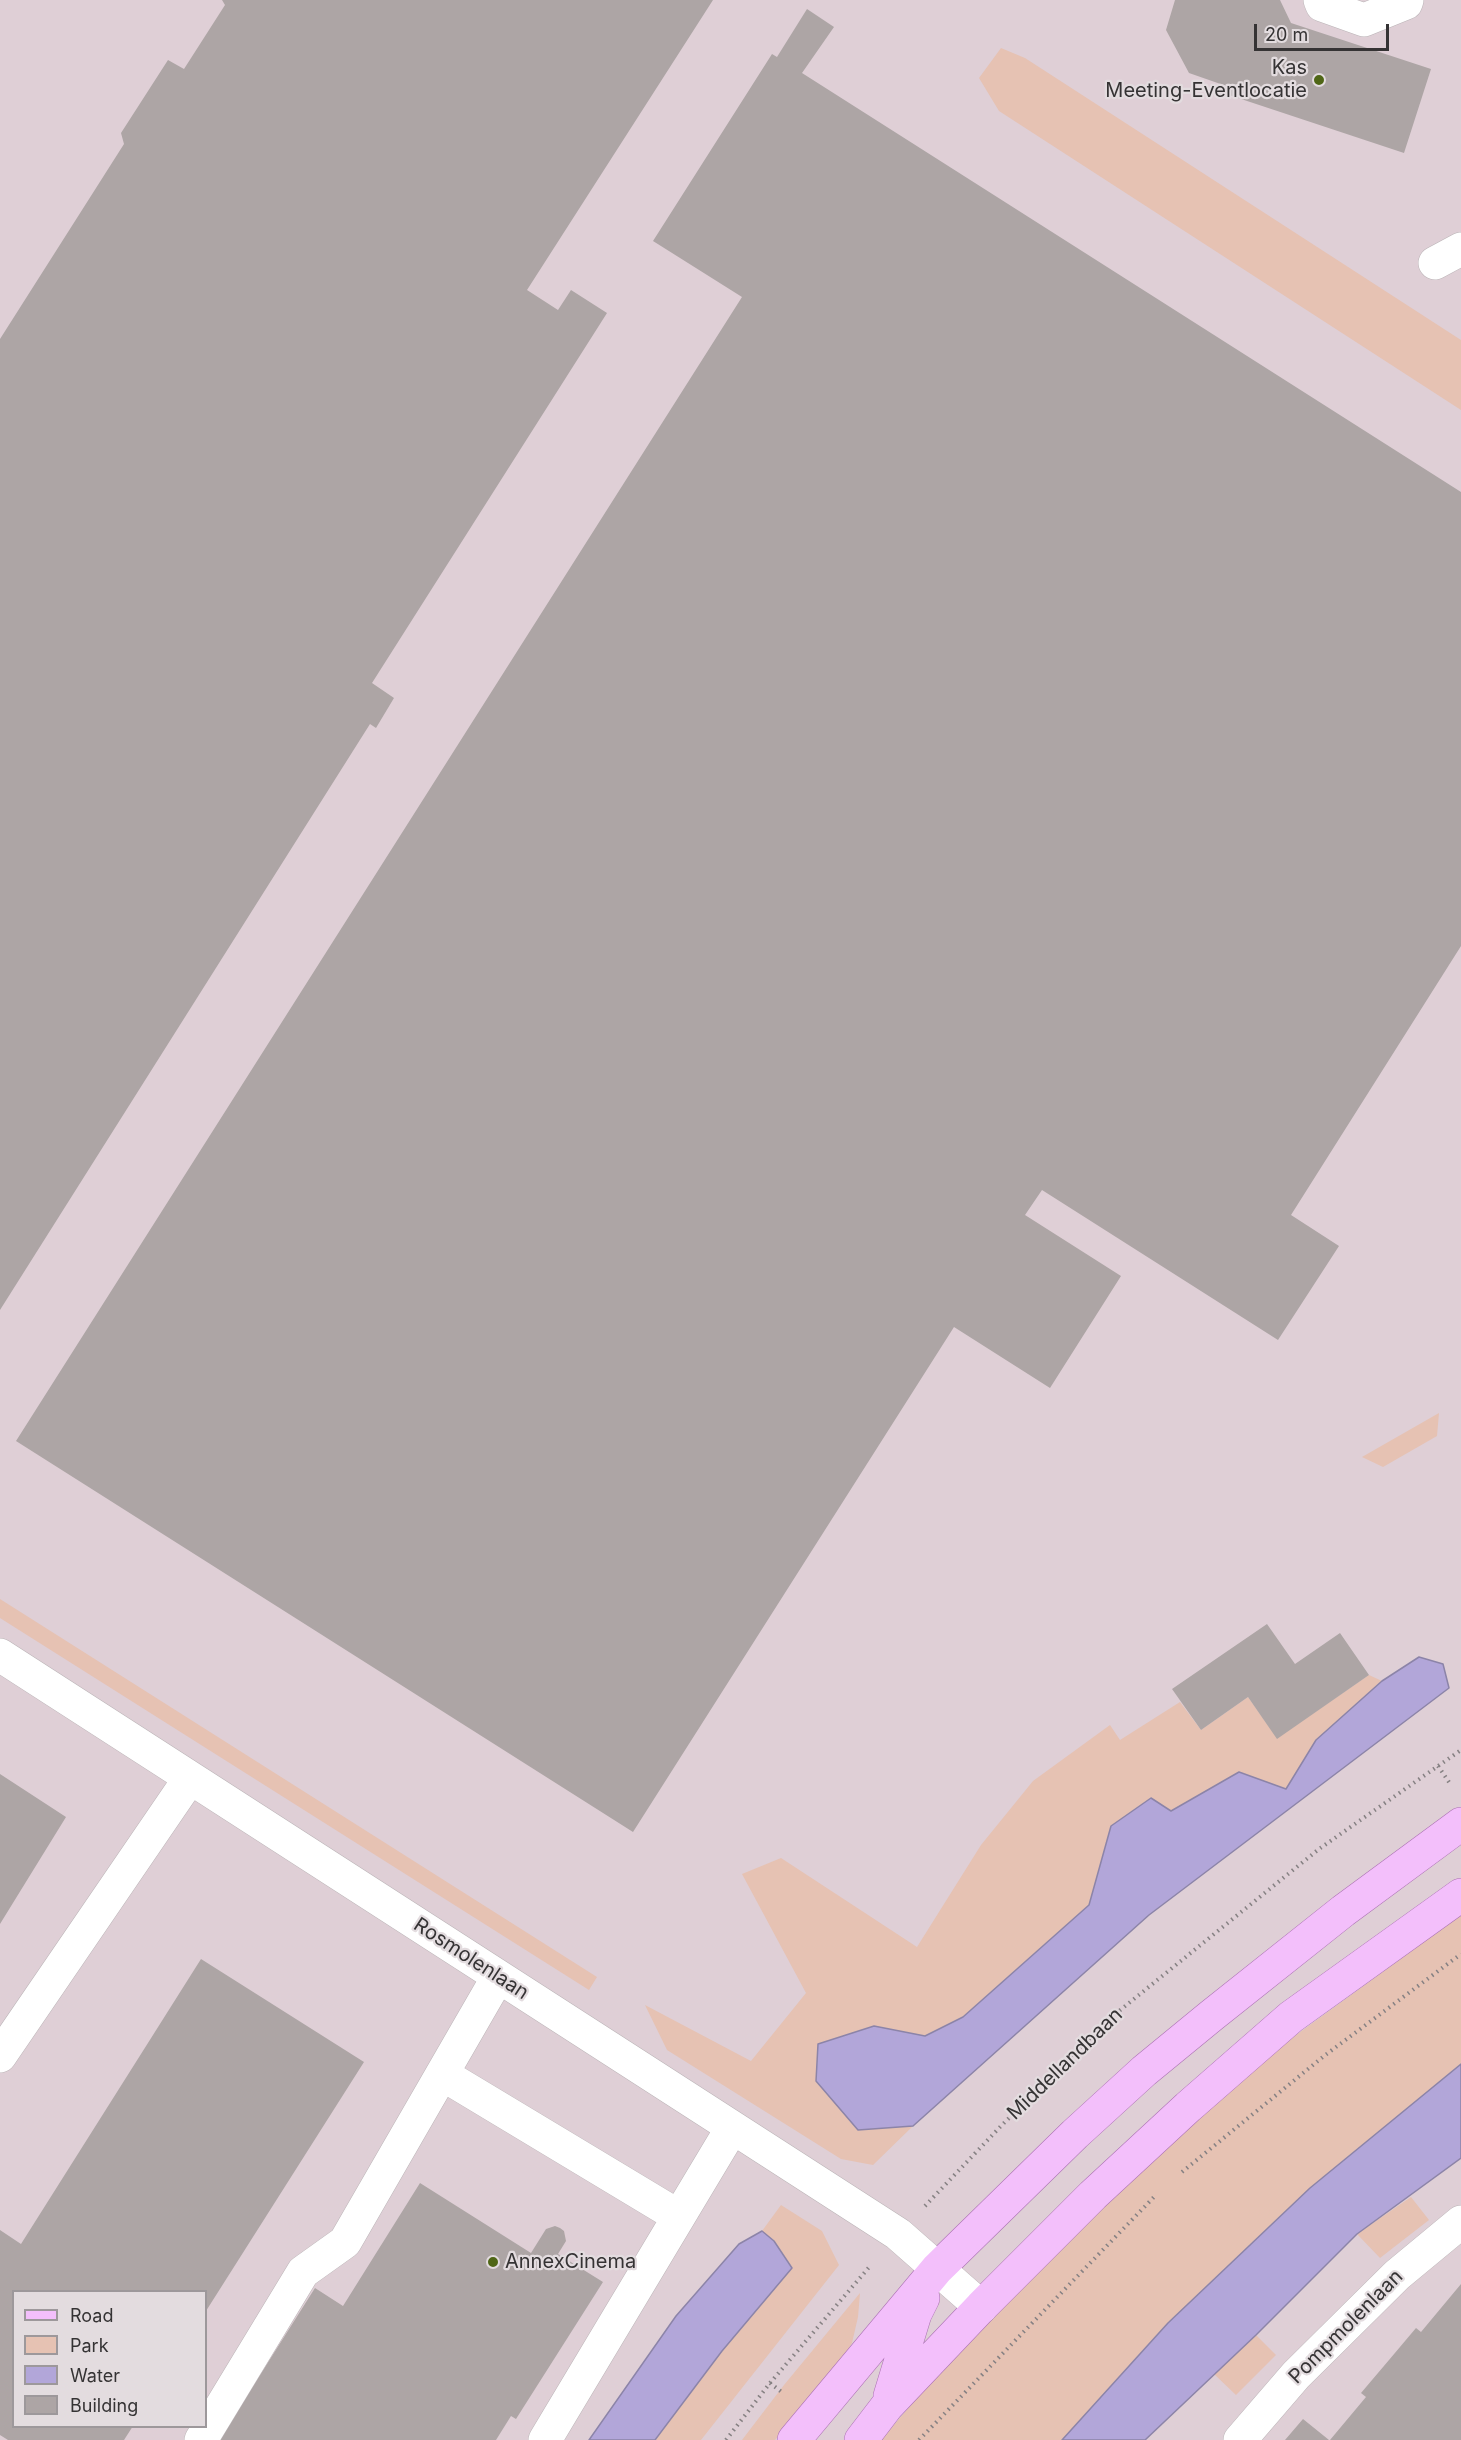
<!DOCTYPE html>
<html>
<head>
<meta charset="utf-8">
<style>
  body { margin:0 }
  #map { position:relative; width:1461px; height:2440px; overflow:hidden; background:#e3dcdf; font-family:Inter,sans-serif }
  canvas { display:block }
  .legend { position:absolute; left:12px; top:2290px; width:195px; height:138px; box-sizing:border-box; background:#e3dcdf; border:2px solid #9d989b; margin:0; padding:8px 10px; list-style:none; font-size:18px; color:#353334 }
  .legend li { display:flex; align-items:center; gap:12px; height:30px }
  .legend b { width:30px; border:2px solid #9d989b }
  .scale { position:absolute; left:1254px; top:24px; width:135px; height:27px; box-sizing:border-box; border:3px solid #353334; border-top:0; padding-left:8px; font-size:18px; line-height:21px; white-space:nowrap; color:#353334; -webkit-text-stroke:4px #e3dcdf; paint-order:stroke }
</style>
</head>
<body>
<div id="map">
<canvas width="1461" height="2440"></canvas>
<ul class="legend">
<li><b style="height:8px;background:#f3bffb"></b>Road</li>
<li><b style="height:16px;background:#e6c2b3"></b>Park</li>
<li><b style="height:16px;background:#b2a6d9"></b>Water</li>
<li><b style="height:16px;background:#ada5a5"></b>Building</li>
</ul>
<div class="scale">20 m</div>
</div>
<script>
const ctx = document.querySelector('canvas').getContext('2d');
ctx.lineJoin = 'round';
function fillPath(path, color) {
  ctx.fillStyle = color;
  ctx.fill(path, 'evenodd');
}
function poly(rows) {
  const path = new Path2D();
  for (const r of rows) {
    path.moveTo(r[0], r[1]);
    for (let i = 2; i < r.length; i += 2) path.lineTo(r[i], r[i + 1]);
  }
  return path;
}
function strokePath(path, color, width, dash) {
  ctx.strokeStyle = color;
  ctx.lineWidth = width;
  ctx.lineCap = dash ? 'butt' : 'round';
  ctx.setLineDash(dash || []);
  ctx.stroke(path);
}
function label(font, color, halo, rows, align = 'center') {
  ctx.font = font + ' Inter,sans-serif';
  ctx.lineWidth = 4.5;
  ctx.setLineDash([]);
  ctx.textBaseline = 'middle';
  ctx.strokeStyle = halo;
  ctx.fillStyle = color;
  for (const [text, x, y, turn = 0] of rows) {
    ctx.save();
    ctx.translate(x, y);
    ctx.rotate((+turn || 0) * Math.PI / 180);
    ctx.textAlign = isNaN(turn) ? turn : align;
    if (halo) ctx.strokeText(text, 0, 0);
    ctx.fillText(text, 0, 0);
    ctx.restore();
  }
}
fillPath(poly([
  [0,0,1461,0,1461,2064,1310,2188,1168,2323,1062,2440,0,2440],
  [14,2292,206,2292,206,2426,14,2426],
  [1461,2158,1461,2440,1145,2440,1256,2335,1357,2234]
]), '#dfcfd6');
fillPath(poly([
  [1001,48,1025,58,1461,340,1461,410,999,111,979,78],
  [1439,1413,1437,1436,1383,1467,1362,1457],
  [0,1599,597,1977,589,1990,0,1618],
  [1369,1675,1382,1681,1316,1740,1286,1789,1239,1772,1171,1811,1111,1826,1089,1905,963,2017,925,2036,874,2026,858,2130,913,2126,873,2165,841,2159,667,2050,645,2005,751,2061,806,1993,742,1874,781,1858,917,1947,981,1845,1033,1781,1110,1725,1120,1740,1180,1702,1201,1730,1248,1697,1277,1738],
  [1461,1915,1461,2064,1310,2188,1168,2323,1062,2440,881,2440,934,2378,1151,2158,1292,2038],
  [1411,2197,1429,2220,1380,2258,1357,2234],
  [781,2205,822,2231,839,2265,701,2440,655,2440,722,2351,792,2268,774,2241,762,2231],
  [860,2293,858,2317,852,2343,841,2361,775,2440,742,2440,784,2385],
  [1256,2335,1276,2355,1236,2395,1214,2374]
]), '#e6c2b3');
const water = poly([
  [1419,1657,1443,1664,1449,1688,1149,1915,913,2126,858,2130,816,2081,818,2044,874,2026,925,2036,963,2017,1089,1905,1111,1826,1151,1798,1171,1811,1239,1772,1286,1789,1316,1740,1382,1681,1419,1657],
  [1461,2064,1461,2158,1357,2234,1256,2335,1145,2440,1062,2440,1168,2323,1310,2188,1461,2064],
  [762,2231,774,2241,792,2268,722,2351,655,2440,589,2440,676,2316,739,2244,762,2231]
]);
fillPath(water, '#b2a6d9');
strokePath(water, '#8c84a8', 1.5);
fillPath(poly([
  [222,0,713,0,527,290,558,310,571,290,607,313,372,683,394,698,376,728,370,724,0,1310,0,339,124,144,121,133,168,60,184,69,225,5],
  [1175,0,1280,0,1291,23,1431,69,1404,153,1229,95,1232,88,1189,73,1166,30],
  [807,9,834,27,802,73,1461,492,1461,946,1291,1215,1339,1246,1278,1340,1042,1190,1025,1215,1121,1276,1050,1388,954,1327,633,1832,16,1441,742,297,653,241,772,54,777,57],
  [1267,1624,1295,1664,1340,1633,1369,1675,1277,1739,1248,1697,1201,1730,1172,1689],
  [0,1774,66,1817,0,1924],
  [201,1959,364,2062,206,2311,206,2292,14,2292,14,2426,133,2426,124,2440,8,2440,0,2435,0,2230,21,2244],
  [420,2183,531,2253,546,2229,555,2226,560,2228,564,2231,566,2241,558,2254,603,2282,516,2419,511,2416,496,2440,219,2440,315,2288,343,2306],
  [1461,2284,1461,2440,1330,2440,1366,2397,1361,2393,1389,2360,1416,2328,1421,2332],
  [1303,2419,1329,2440,1285,2440]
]), '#ada5a5');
const minor = poly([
  [1320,0,1322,5,1364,20,1406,3,1407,0],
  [1435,263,1461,249],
  [0,1655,898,2234,981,2307],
  [0,2056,190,1778],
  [442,2074,678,2216],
  [201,2440,303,2272,345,2242,498,1977],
  [545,2440,732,2128],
  [1240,2440,1296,2375,1397,2275,1461,2222]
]);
const major = poly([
  [890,2396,915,2314,923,2298],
  [794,2440,937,2269,1075,2134,1144,2071,1211,2016,1343,1911,1461,1824],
  [861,2440,887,2406,981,2307,1093,2195,1188,2107,1291,2017,1461,1895]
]);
strokePath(minor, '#bbb4b7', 34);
strokePath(major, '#ab72b3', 34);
strokePath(poly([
  [1438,1766,1451,1785],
  [1182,2172,1324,2056,1461,1954],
  [925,2206,1001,2126,1108,2020,1319,1849,1461,1750],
  [770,2383,783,2393],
  [726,2440,770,2383,871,2265],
  [919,2440,1154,2197]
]), '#868183', 4, [1.5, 4.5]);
strokePath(minor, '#fff', 33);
strokePath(major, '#f3bffb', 33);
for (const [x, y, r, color] of [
  [1319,80,6,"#4f6616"],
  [493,2262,6,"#4f6616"]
]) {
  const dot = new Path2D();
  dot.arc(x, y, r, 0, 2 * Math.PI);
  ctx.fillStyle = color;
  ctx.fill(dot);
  strokePath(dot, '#e3dcdf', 2);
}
label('20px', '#353334', '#e3dcdf', [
  ["Kas",1307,68],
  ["Meeting-Eventlocatie",1307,91],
  ["AnnexCinema",505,2262,"left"]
], 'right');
label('20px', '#353334', '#e3dcdf', [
  ["Rosmolenlaan",471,1959,33],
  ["Middellandbaan",1065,2064,-44],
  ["Pompmolenlaan",1346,2327,-45]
]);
</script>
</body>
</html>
